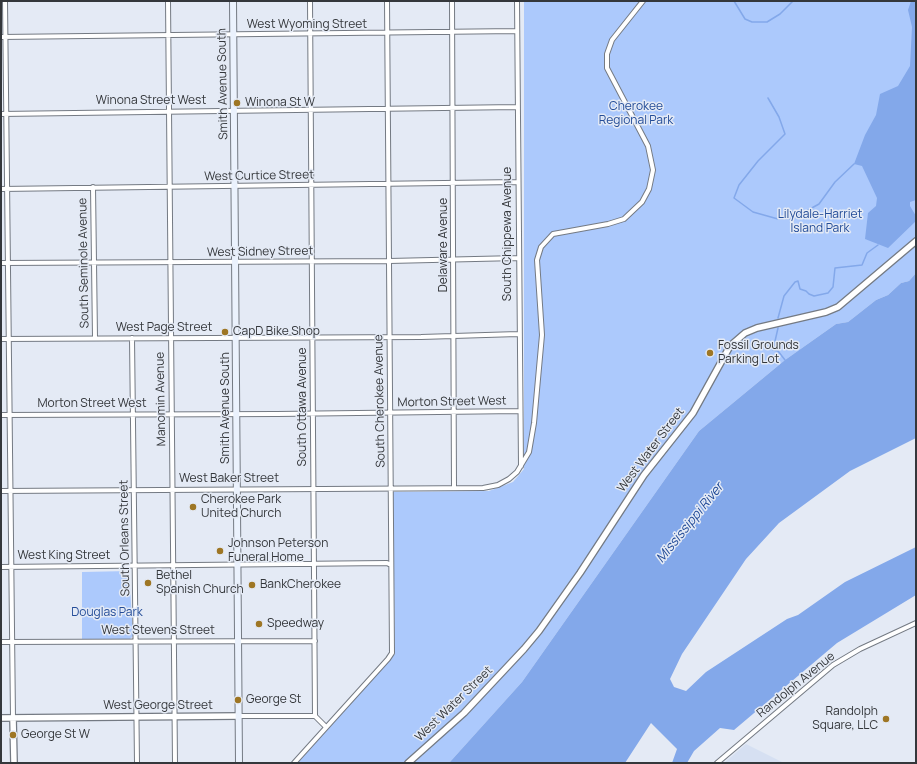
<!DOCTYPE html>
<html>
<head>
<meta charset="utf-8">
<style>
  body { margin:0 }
  #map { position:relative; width:917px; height:764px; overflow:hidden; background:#e4eaf5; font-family:Manrope,sans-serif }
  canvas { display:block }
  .frame { position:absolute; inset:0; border:2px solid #34373b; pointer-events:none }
</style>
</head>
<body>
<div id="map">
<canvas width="917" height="764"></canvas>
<div class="frame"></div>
</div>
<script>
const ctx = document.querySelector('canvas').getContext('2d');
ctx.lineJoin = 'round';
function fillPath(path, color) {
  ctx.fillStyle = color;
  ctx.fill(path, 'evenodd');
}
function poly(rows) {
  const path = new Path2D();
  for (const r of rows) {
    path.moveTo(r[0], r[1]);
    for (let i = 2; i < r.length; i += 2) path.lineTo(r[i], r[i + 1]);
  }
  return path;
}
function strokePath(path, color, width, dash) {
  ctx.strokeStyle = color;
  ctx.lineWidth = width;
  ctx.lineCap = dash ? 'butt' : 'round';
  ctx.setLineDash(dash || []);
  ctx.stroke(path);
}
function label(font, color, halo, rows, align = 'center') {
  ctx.font = font + ' Manrope,sans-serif';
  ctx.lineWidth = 3;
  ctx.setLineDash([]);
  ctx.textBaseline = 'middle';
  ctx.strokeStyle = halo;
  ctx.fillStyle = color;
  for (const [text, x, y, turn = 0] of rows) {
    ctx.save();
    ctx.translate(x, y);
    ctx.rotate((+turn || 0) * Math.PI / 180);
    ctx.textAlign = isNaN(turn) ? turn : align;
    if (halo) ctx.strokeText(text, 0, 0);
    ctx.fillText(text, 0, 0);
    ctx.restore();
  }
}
fillPath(poly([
  [746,744,784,763,724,763]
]), '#d6e0f2');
fillPath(poly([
  [524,1,916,1,916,273,909,281,901,283,888,295,876,300,848,322,836,324,785,360,699,431,522,682,449,763,291,763,395,654,393,492,489,491,513,482,524,469],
  [129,571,133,636,130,639,82,639,82,572]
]), '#acc9fc');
fillPath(poly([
  [911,1,916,1,916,200,910,202,910,206,916,216,916,221,888,248,865,239,868,213,876,206,877,198,862,166,854,164,865,135,876,115,880,94,898,86,910,66,912,27,908,10],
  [916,273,916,438,850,471,779,523,746,559,682,654,670,679,674,687,686,691,706,672,787,619,798,615,845,582,916,547,916,595,837,643,734,730,720,728,694,751,687,763,672,763,677,749,651,723,625,763,449,763,522,682,699,431,785,360,836,324,848,322,876,300,888,295,901,283,909,281]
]), '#83a8ea');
strokePath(poly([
  [734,1,745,19,752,22,767,22,780,14,793,1],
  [768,98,779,117,785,134,758,161,739,185,734,198,753,212,778,219,792,219,819,204,835,182,854,164],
  [778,318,784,296,795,282,798,281,800,289,806,291,809,294,814,296,828,293,833,287,835,268,862,265,867,253,878,245],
  [778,328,773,350,778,351,785,360]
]), '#83a8ea', 1.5);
const minor = poly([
  [5,1,13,718],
  [168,1,175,763],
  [310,1,315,716],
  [452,1,454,488],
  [517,1,521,466],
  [1,37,517,31],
  [1,114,517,107],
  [93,187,95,338],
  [1,189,518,182],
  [1,263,389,261,518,258],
  [132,338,137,763],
  [1,339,421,337,518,334],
  [1,415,277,414,519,411],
  [1,491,483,488,498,485,509,479,517,472,529,452,534,423,542,335,537,260,541,247,553,234,608,224,624,219,642,202,649,189,653,170,648,146,607,68,607,54,612,40,643,1],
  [1,567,387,563,391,565],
  [1,642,315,641],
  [239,716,315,716],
  [315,716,326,727],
  [294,763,388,659,392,653,387,1],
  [717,763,833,665,860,649,916,623]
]);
const tertiary = poly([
  [1,718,239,716],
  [13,718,14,763],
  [408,763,464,713,524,649,539,631,580,573,644,475,693,413,730,346,745,333,757,328,826,312,838,307,916,241]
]);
const secondary = poly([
  [233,1,239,763]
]);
strokePath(minor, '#747a83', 6);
strokePath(tertiary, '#747a83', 8);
strokePath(secondary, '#747a83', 8);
strokePath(minor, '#fff', 4);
strokePath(tertiary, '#fff', 5.5);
strokePath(secondary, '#ebf2fd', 6);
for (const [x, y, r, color] of [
  [237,103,4,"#9e7624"],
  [225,332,4,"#9e7624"],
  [710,353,4,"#9e7624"],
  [193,507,4,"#9e7624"],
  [220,551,4,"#9e7624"],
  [148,583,4,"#9e7624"],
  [252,585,4,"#9e7624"],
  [259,624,4,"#9e7624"],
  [238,700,4,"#9e7624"],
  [886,719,4,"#9e7624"],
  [13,735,4,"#9e7624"]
]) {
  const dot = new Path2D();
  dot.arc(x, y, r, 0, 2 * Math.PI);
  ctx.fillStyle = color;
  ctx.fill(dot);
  strokePath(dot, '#e4eaf5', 1.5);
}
label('12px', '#34373b', '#e4eaf5', [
  ["West Wyoming Street",307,25],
  ["Smith Avenue South",223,84,-91],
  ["Winona Street West",151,101],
  ["West Curtice Street",259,176,-1],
  ["South Chippewa Avenue",508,234,-90],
  ["Delaware Avenue",444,245,-90],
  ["West Sidney Street",260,252,-1],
  ["South Seminole Avenue",84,263,-91],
  ["West Page Street",164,328],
  ["Manomin Avenue",161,399,-91],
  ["South Cherokee Avenue",380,401,-91],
  ["Morton Street West",452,402,-1],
  ["Morton Street West",92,404],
  ["South Ottawa Avenue",303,407,-90],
  ["Smith Avenue South",226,408,-90],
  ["West Water Street",651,450,-53],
  ["West Baker Street",229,479],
  ["South Orleans Street",125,538,-91],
  ["West King Street",64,556],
  ["West Stevens Street",158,631],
  ["Randolph Avenue",796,685,-39],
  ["West Water Street",454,704,-44],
  ["West George Street",158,706]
]);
label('12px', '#34373b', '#e4eaf5', [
  ["Winona St W",245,103],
  ["CapD Bike Shop",233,332],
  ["Fossil Grounds",718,346],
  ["Parking Lot",718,360],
  ["Cherokee Park",201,500],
  ["United Church",201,514],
  ["Johnson Peterson",228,544],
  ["Funeral Home",228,558],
  ["Bethel",156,576],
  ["Spanish Church",156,590],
  ["BankCherokee",260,585],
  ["Speedway",267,624],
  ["George St",246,700],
  ["Randolph",878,712,"right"],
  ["Square, LLC",878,726,"right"],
  ["George St W",21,735]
], 'left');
label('12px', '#234c98', '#e4eaf5', [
  ["Cherokee",636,107],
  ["Regional Park",636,121],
  ["Lilydale-Harriet",820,215],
  ["Island Park",820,229],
  ["Douglas Park",107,613]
]);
label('italic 13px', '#214a97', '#e4eaf5', [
  ["Mississippi River",690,523,-51]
]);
</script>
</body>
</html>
